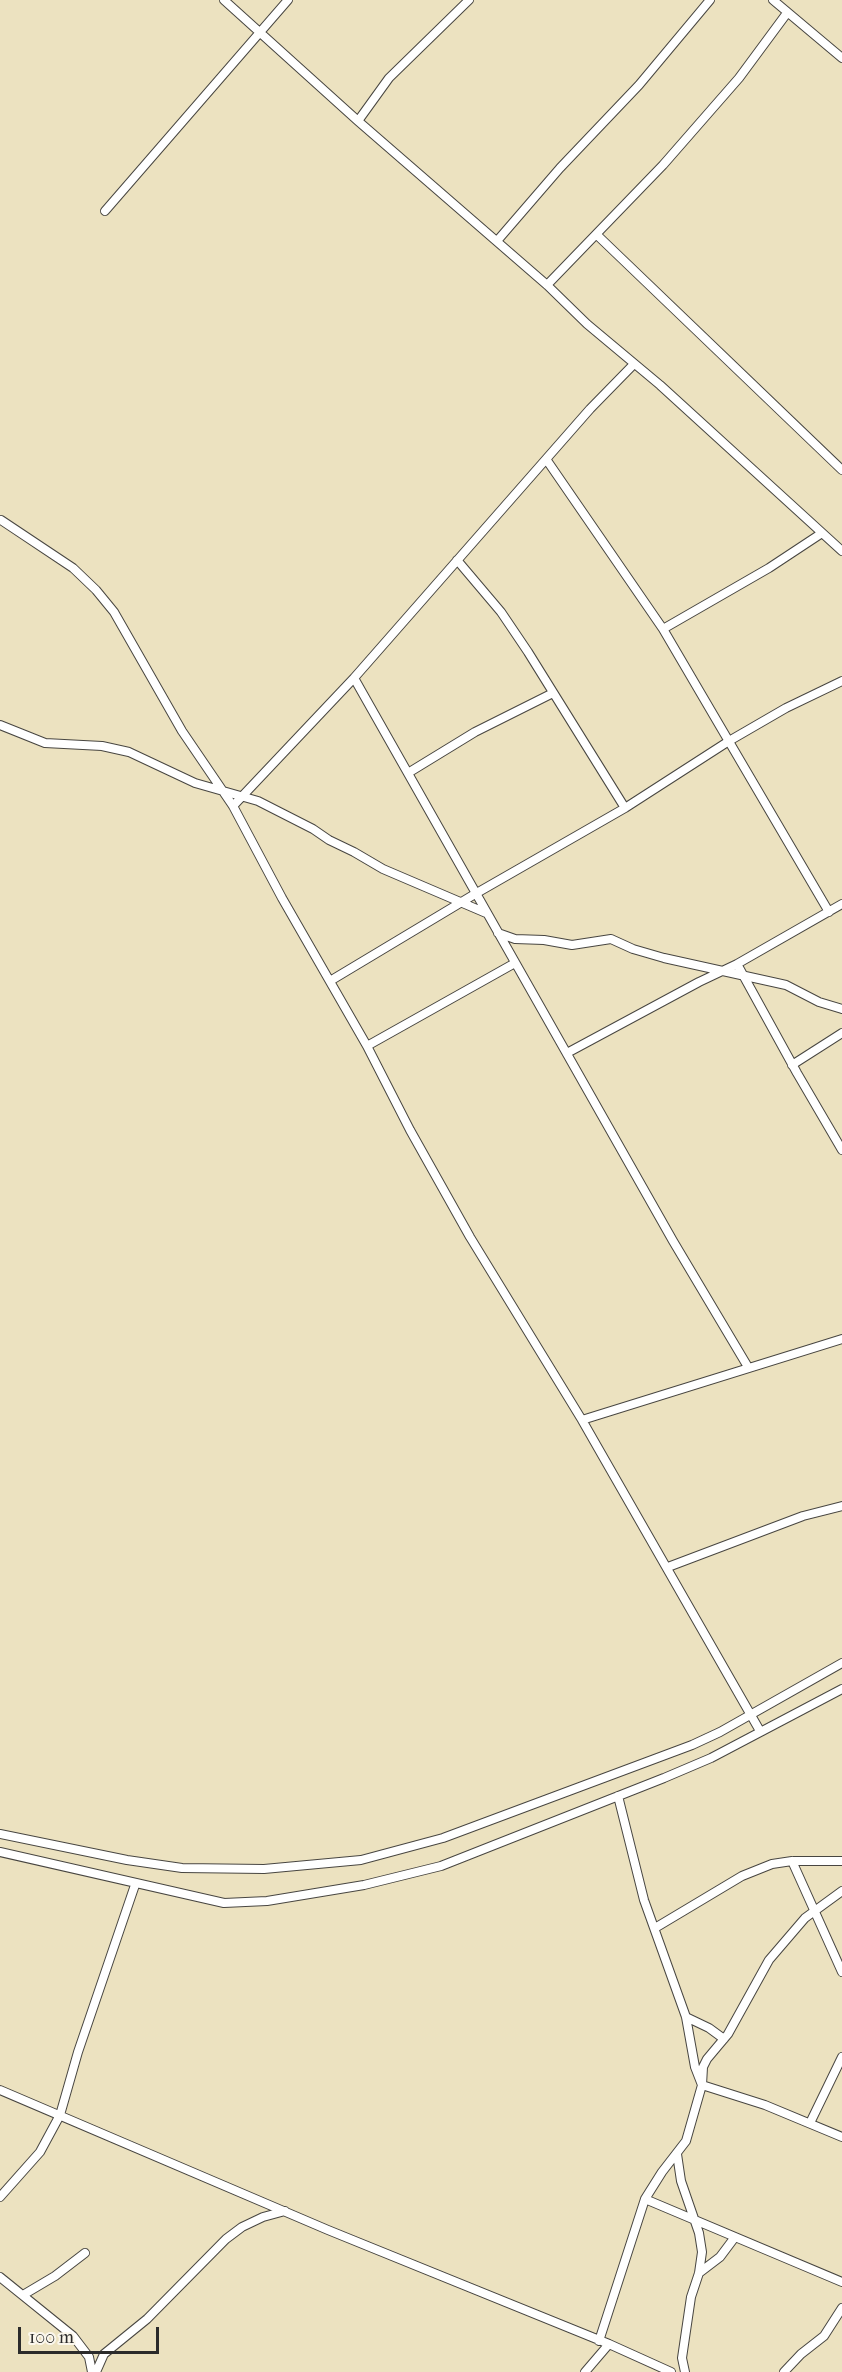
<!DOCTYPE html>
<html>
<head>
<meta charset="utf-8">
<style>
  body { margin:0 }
  #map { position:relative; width:842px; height:2372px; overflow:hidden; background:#ece2c0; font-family:"IM FELL French Canon",serif }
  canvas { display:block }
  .scale { position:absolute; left:18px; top:2327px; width:141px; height:27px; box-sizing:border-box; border:3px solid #2b2b2b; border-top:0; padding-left:8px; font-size:18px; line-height:21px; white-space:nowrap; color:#2b2b2b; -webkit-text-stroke:4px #fbf7ec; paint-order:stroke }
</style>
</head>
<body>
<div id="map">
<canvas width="842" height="2372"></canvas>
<div class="scale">100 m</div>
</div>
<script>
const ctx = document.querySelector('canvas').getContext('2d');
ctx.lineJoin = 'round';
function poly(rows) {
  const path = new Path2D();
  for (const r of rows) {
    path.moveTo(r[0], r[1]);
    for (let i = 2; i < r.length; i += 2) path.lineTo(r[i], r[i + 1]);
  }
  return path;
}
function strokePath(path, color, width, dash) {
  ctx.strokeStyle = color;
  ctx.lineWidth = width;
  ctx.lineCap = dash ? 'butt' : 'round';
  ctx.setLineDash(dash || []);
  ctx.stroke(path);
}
const street = poly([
  [224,0,358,121,547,285,587,324,660,385,842,551],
  [773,0,842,58],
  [358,121,389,78,469,0],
  [105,211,288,0],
  [597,235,842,470],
  [497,241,560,168,639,85,710,0],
  [547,285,663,165,739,78,787,13],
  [546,459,663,629,829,912],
  [1,520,73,568,96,590,114,612,182,731,233,806,282,898,367,1046,410,1130,470,1237,582,1420,760,1731],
  [457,560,501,612,528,652,625,808],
  [663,629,769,568,822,533],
  [354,678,673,1241,748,1367],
  [0,725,45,743,102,746,129,752,195,783,258,801,313,829,329,840,354,852,383,869,486,913],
  [408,773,475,732,553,693],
  [233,806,354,678,590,409,634,364],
  [498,933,515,939,544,940,572,945,611,939,633,949,664,958,786,985,819,1002,842,1009],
  [737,964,797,1073,842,1150],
  [330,981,475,894,625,808,729,741,786,708,842,681],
  [367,1046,515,963],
  [567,1053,699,982,737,964,842,904],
  [792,1065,842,1033],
  [582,1420,842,1339],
  [668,1567,803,1516,842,1506],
  [618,1796,644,1900,686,2017,695,2067,702,2085,765,2105,842,2137],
  [0,1834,127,1860,182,1868,264,1869,361,1860,443,1838,692,1745,720,1732,842,1663],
  [0,1852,224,1903,267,1901,364,1885,441,1866,664,1778,711,1758,842,1689],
  [792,1861,842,1972],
  [655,1928,742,1876,772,1864,792,1861,842,1861],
  [686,2017,709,2028,724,2039],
  [0,2090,328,2230,609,2344,671,2372],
  [810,2123,842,2057],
  [677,2154,681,2181,699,2233,702,2252,699,2273,691,2297,682,2358,685,2372],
  [0,2197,40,2152,60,2115,78,2052,135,1885],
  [645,2199,842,2282],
  [699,2273,720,2257,735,2237],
  [0,2277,73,2336,89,2357,92,2372],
  [23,2295,55,2276,85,2253],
  [599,2341,645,2199,662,2172,686,2141,702,2085,703,2067,707,2059,728,2034,769,1960,805,1918,842,1891],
  [96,2372,104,2354,147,2319,226,2239,242,2227,263,2217,285,2211],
  [585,2372,609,2344],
  [784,2372,801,2354,824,2336,842,2308]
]);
strokePath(street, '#484641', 10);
strokePath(street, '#fff', 8);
</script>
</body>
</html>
